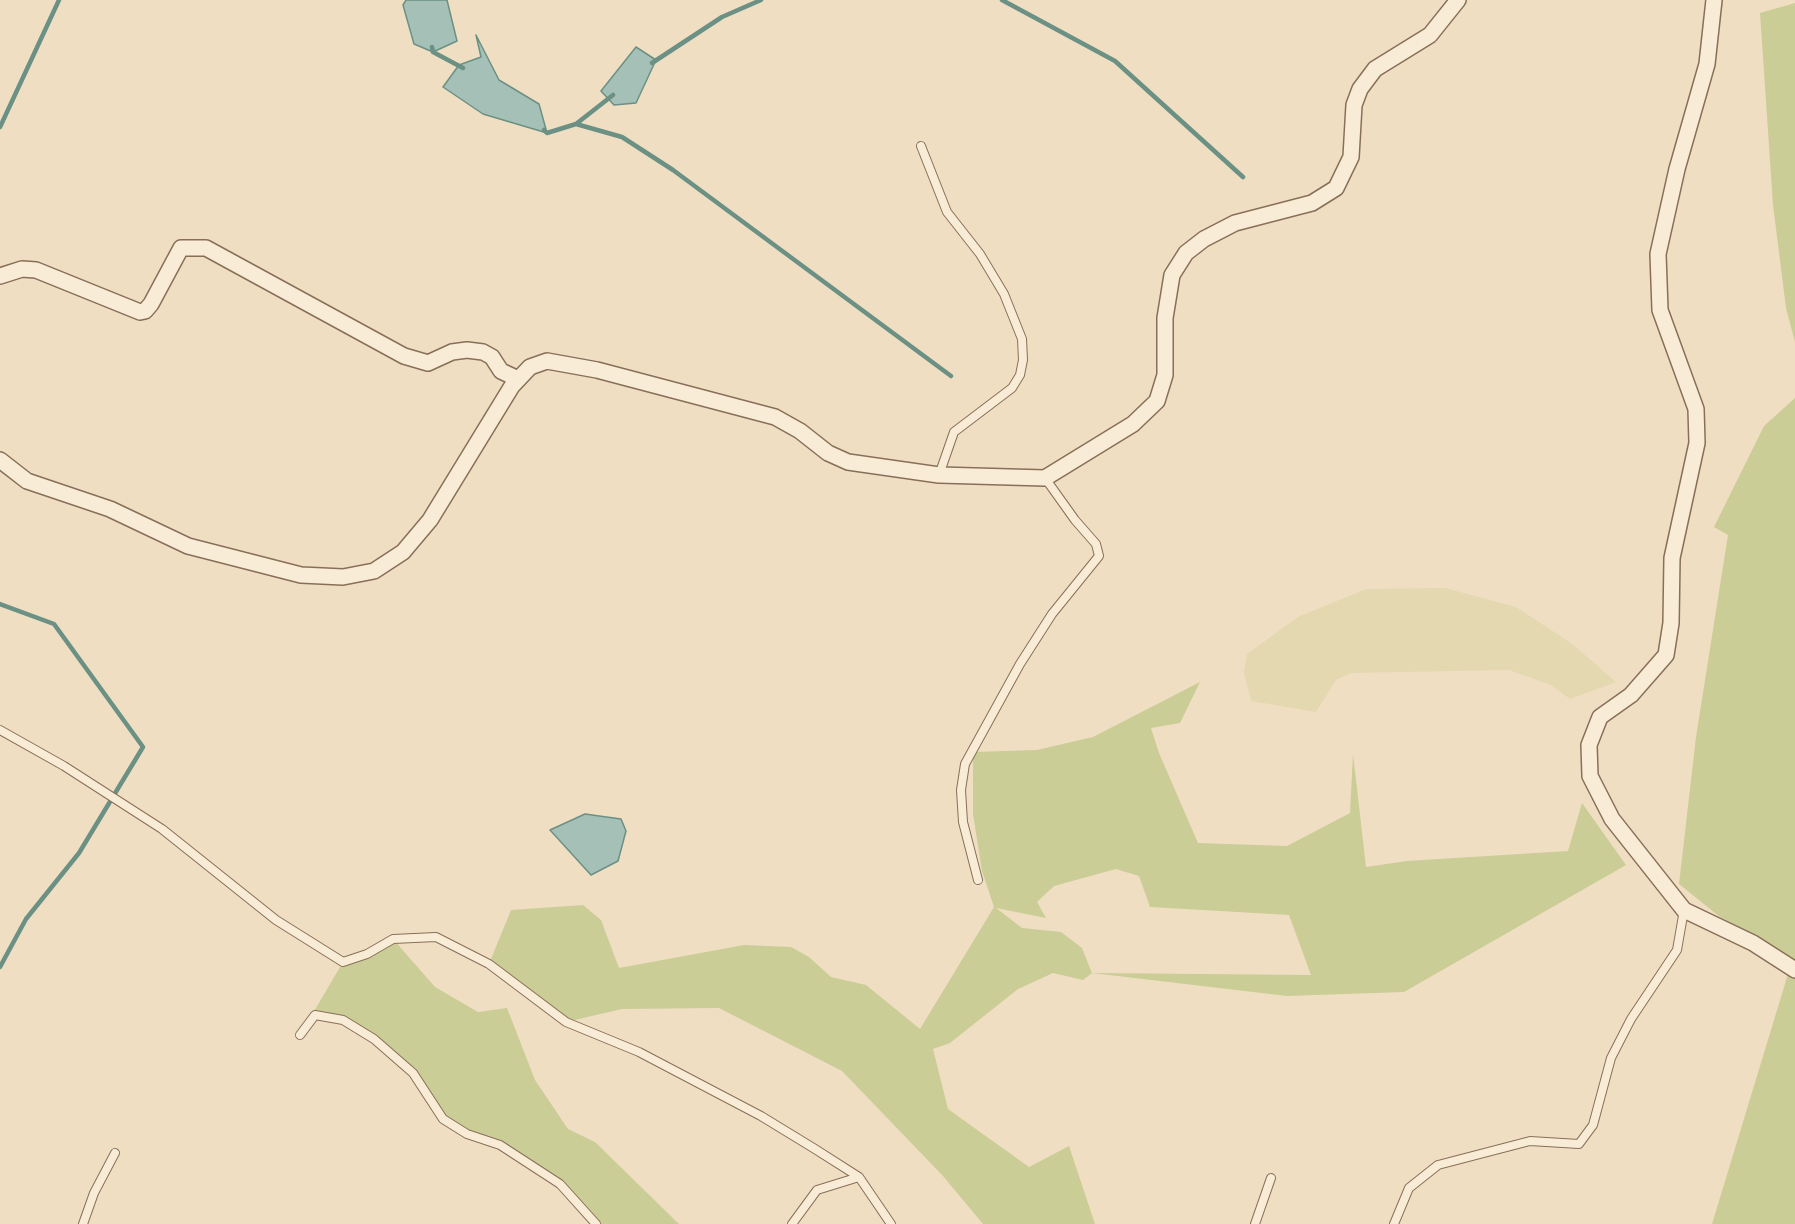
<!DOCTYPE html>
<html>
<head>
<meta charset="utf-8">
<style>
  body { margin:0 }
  canvas { display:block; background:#efdec2 }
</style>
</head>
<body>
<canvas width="1795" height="1224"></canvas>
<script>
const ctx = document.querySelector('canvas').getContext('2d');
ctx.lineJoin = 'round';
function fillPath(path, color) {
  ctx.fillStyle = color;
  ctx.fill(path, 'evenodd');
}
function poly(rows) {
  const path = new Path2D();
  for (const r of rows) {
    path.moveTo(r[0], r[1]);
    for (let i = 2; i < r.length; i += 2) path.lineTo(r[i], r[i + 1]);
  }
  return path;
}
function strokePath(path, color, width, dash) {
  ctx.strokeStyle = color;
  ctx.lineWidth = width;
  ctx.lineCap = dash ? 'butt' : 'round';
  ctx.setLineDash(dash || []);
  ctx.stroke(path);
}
fillPath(poly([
  [1445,588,1516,607,1571,643,1616,682,1570,699,1551,685,1509,670,1351,673,1336,680,1316,712,1251,701,1244,672,1247,654,1298,617,1366,589]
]), '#e4d8b0');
fillPath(poly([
  [1795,3,1795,342,1786,308,1773,205,1760,13],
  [1795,398,1795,1224,1712,1224,1791,964,1767,942,1720,917,1679,884,1696,737,1728,535,1714,527,1764,426],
  [1200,682,1180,723,1151,728,1159,753,1198,843,1287,846,1350,813,1353,754,1366,867,1407,861,1568,851,1582,803,1626,865,1404,992,1287,996,1092,973,1083,980,1053,973,1018,989,950,1043,933,1049,948,1109,1029,1167,1069,1146,1095,1224,983,1224,943,1176,842,1071,719,1008,622,1009,566,1022,489,964,511,910,583,905,601,920,619,968,744,945,791,947,809,957,831,977,866,985,920,1029,994,907,982,871,973,814,973,752,1037,750,1093,737],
  [1116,869,1139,876,1150,907,1289,915,1311,975,1092,973,1082,948,1061,932,1022,928,996,908,1046,918,1037,902,1054,886],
  [393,939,435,987,478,1012,507,1008,535,1080,568,1129,595,1142,679,1224,596,1224,560,1184,500,1145,443,1119,413,1073,343,1020,315,1015,300,1035,343,962]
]), '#cbcd96');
const water = poly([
  [406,0,447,0,457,41,433,52,414,44,403,5,406,0],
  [476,35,499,80,539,104,547,133,483,114,443,87,459,65,481,57,476,35],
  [636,47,656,60,636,103,614,105,601,91,636,47],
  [585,814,621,819,626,831,618,861,591,875,550,830,585,814]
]);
fillPath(water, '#a5c1b7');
strokePath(water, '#6b9084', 1.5);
strokePath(poly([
  [1002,0,1115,61,1243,177],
  [432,47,433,52,463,68],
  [652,63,722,17,761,0],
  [576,124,622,137,673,170,951,376],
  [0,127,59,0],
  [544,130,547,133,576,124,613,95],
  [0,604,54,624,143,747,79,853,26,919,0,967]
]), '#6b9084', 4.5);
const lane = poly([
  [921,146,947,212,980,254,1004,294,1022,339,1023,360,1020,375,1012,388,954,432,939,475],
  [0,730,64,766,162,829,276,920,343,962,367,954,393,939,436,937,489,964,566,1022,639,1052,761,1116,815,1149,859,1177,891,1224],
  [978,880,963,822,961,790,965,764,1020,664,1052,614,1099,556,1096,544,1075,520,1045,478],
  [300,1035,315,1015,343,1020,374,1039,413,1073,443,1119,467,1134,500,1145,560,1184,596,1224],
  [83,1224,94,1193,115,1153],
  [792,1224,817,1190,859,1177],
  [1255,1224,1271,1178],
  [1394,1224,1409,1188,1438,1165,1530,1141,1579,1144,1593,1125,1611,1058,1631,1019,1677,950,1684,910]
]);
const street = poly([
  [1714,0,1707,64,1677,169,1658,254,1660,310,1696,409,1697,443,1672,558,1671,623,1666,655,1631,695,1600,717,1589,745,1590,776,1612,819,1684,910,1753,943,1795,970],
  [0,276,22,269,36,270,140,312,145,311,151,304,181,248,206,248,404,356,428,363,452,352,467,350,483,352,492,357,501,371,518,379],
  [0,460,27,481,110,509,188,546,301,575,343,577,374,571,403,552,430,520,512,386,530,367,547,361,597,370,775,417,800,431,828,453,848,462,939,475,1045,478,1133,424,1157,401,1165,375,1165,318,1172,275,1186,253,1204,239,1235,223,1312,203,1336,188,1351,157,1354,105,1360,89,1375,69,1430,35,1458,0]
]);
strokePath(lane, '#896f59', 10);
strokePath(street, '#896f59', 18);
strokePath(lane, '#f9ecd6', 8);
strokePath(street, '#f9ecd6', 15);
</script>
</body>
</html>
